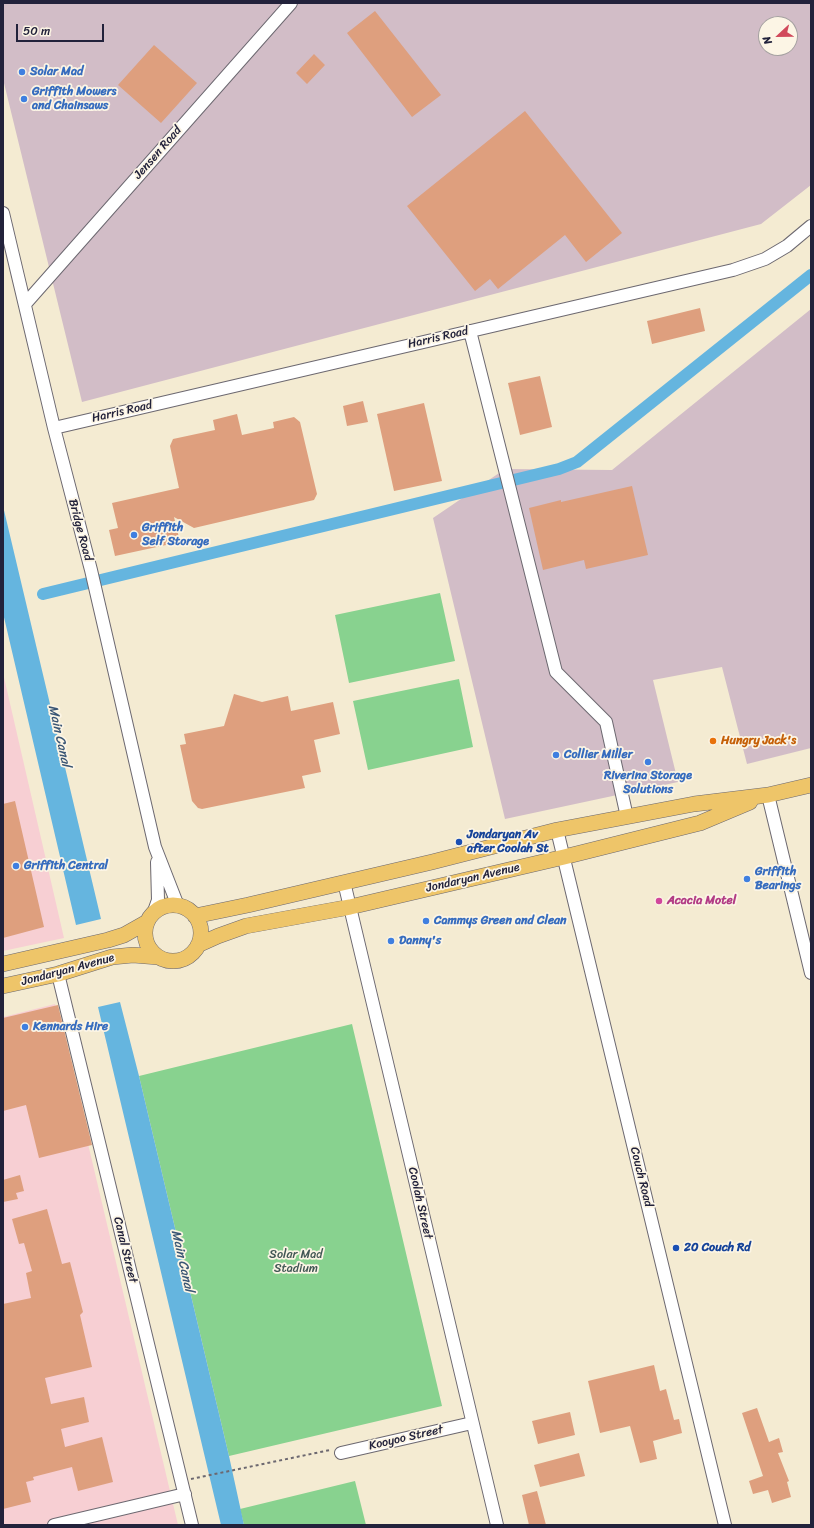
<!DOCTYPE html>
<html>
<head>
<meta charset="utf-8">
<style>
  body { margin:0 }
  #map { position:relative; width:814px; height:1528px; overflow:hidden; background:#f4ebd2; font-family:Sriracha,sans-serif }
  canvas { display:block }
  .frame { position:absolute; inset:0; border:4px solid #22223b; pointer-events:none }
  .north { position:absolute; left:758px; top:16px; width:40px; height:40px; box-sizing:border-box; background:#fcf5e5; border:1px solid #a5a1a1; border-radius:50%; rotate:248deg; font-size:11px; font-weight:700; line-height:16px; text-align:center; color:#22223b }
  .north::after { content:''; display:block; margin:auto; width:14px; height:18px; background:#d1495b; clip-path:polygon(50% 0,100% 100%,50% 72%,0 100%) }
  .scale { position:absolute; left:16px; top:24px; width:88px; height:18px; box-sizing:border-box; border:2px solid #22223b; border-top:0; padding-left:5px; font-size:12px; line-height:14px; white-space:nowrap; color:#22223b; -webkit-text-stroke:3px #fcf5e5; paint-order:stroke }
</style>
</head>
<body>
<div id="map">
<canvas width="814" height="1528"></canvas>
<div class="frame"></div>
<div class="north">N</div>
<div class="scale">50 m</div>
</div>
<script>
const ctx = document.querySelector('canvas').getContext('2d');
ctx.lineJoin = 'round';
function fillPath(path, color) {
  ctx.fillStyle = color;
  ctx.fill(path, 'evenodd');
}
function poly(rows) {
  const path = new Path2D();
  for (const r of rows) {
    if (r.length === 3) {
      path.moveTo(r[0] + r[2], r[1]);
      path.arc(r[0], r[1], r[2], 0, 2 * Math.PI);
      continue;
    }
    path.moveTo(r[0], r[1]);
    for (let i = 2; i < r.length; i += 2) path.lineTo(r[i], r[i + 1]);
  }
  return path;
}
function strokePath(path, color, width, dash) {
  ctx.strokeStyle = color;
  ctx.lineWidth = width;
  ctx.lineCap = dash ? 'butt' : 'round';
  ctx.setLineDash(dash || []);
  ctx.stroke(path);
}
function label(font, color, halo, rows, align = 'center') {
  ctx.font = font + ' Sriracha,sans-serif';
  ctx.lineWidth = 3.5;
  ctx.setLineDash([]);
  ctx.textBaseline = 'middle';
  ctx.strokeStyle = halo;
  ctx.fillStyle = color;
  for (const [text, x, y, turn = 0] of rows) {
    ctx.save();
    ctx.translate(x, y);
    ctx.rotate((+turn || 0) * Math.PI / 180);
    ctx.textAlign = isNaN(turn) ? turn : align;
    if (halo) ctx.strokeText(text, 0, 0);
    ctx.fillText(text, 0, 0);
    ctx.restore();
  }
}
fillPath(poly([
  [3,673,64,938,3,951],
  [55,1004,178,1525,3,1525,3,1017]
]), '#f7cfd3');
fillPath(poly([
  [3,3,811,3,811,185,761,224,82,402,3,79],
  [766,24,790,24,790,48,766,48],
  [811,309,811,748,747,764,722,667,653,680,678,782,505,819,433,518,505,469,612,470]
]), '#d2bdc7');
fillPath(poly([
  [440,593,455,661,349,683,335,615],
  [459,679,473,747,368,770,353,701],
  [352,1024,442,1406,229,1456,139,1076],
  [355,1481,366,1525,244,1525,240,1509]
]), '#88d28f');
fillPath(poly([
  [3,506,101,919,76,925,3,613],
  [120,1002,139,1076,229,1456,244,1525,221,1525,98,1007]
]), '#65b5df');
strokePath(poly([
  [43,594,559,469,577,462,811,275]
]), '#65b5df', 12);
fillPath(poly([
  [375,11,441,95,412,117,347,33],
  [154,45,197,83,161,123,118,85],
  [314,54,325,65,307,84,296,73],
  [525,111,622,233,586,262,565,235,498,289,490,279,475,291,407,206],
  [700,308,705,331,652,344,647,321],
  [540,376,552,427,520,435,508,383],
  [363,401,368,422,347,426,343,406],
  [424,403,442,481,394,491,377,414],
  [237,414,242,435,274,428,273,422,294,417,300,422,317,494,314,500,194,528,174,517,180,542,115,556,109,530,118,528,112,503,179,488,170,446,173,439,215,430,213,420],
  [632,486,648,555,586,569,584,560,543,570,529,508,561,500,561,502],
  [234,694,262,702,288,696,291,711,333,702,340,734,314,740,321,772,302,776,305,788,202,809,198,808,192,801,180,745,186,744,184,734,224,726],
  [15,801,44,927,3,938,3,804],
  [58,1005,92,1145,39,1158,26,1105,3,1111,3,1018],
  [20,1175,24,1191,16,1193,18,1199,3,1202,3,1180],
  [47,1209,62,1264,70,1262,83,1312,80,1315,92,1367,45,1378,51,1404,84,1397,89,1422,61,1429,65,1447,102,1437,113,1482,78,1491,72,1467,33,1477,34,1480,26,1482,31,1502,3,1509,3,1304,31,1298,26,1273,32,1271,24,1243,19,1244,12,1219],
  [654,1365,660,1391,666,1389,674,1420,679,1419,682,1433,653,1441,657,1459,640,1463,630,1426,600,1433,588,1381],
  [757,1408,769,1442,779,1438,783,1452,778,1453,789,1481,787,1482,791,1497,772,1503,768,1490,753,1494,749,1481,763,1476,742,1413],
  [570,1412,575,1435,538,1444,532,1421],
  [579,1453,585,1476,540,1487,534,1465],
  [537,1491,546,1525,529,1525,522,1495]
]), '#de9f7e');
const minor = poly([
  [3,213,54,428,91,570,155,847,178,906],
  [26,303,291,3],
  [470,331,556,672,606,722,627,817],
  [54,428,733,270,765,259,787,246,811,226],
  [768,795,811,973],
  [557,830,725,1525],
  [344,882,497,1525],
  [153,914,158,900,157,862],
  [58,974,192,1525],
  [341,1453,472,1423],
  [54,1525,185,1494]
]);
const major = poly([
  [173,933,28],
  [195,916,248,905,432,862,557,830,694,804,768,795,811,785],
  [198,945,218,936,246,926,350,907,564,857,700,823,750,802],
  [3,964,108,940,124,935,147,922],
  [3,986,58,974,112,957,133,955,158,957]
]);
strokePath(minor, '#6c6870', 14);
strokePath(major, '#6c6870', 16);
strokePath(poly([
  [191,1479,330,1450]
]), '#6c6870', 2, [3, 3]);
strokePath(minor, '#fff', 12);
strokePath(major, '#eec569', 15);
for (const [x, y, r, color] of [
  [22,72,4,"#3f7fe0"],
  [24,99,4,"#3f7fe0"],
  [134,535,4,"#3f7fe0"],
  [713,741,4,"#e8710a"],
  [556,755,4,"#3f7fe0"],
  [648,762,4,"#3f7fe0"],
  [459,842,4,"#1a4fb4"],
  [16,866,4,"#3f7fe0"],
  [747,879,4,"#3f7fe0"],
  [659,901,4,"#d1479c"],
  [426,921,4,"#3f7fe0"],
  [391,941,4,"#3f7fe0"],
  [25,1027,4,"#3f7fe0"],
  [676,1248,4,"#1a4fb4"]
]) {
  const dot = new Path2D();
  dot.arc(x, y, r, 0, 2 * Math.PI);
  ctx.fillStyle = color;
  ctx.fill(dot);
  strokePath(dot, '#fcf5e5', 1.5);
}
label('bold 12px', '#366cbe', '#fcf5e5', [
  ["Solar Mad",30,72],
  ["Griffith Mowers",32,92],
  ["and Chainsaws",32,106],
  ["Griffith",142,528],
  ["Self Storage",142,542],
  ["Collier Miller",564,755],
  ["Riverina Storage",648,776,"center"],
  ["Solutions",648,790,"center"],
  ["Griffith Central",24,866],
  ["Griffith",755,872],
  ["Bearings",755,886],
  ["Cammys Green and Clean",434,921],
  ["Danny's",399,941],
  ["Kennards Hire",33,1027]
], 'left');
label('12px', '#22223b', '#fcf5e5', [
  ["Jensen Road",158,153,-49],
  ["Harris Road",438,338,-13],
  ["Harris Road",122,412,-13],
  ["Bridge Road",80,530,75],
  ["Jondaryan Avenue",473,878,-13],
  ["Jondaryan Avenue",68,970,-15],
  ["Couch Road",641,1177,76],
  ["Coolah Street",420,1203,77],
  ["Canal Street",125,1250,76],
  ["Kooyoo Street",406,1438,-13]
]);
label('bold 12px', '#c56008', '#fcf5e5', [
  ["Hungry Jack's",721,741]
], 'left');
label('bold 12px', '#164399', '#fcf5e5', [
  ["Jondaryan Av",467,835],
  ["after Coolah St",467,849],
  ["20 Couch Rd",684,1248]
], 'left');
label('bold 12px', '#b23c85', '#fcf5e5', [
  ["Acacia Motel",667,901]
], 'left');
label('12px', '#415754', '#fcf5e5', [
  ["Solar Mad",296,1255],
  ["Stadium",296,1269]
]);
label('italic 13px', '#395574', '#fcf5e5', [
  ["Main Canal",59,736,77],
  ["Main Canal",182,1261,77]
]);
</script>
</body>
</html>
